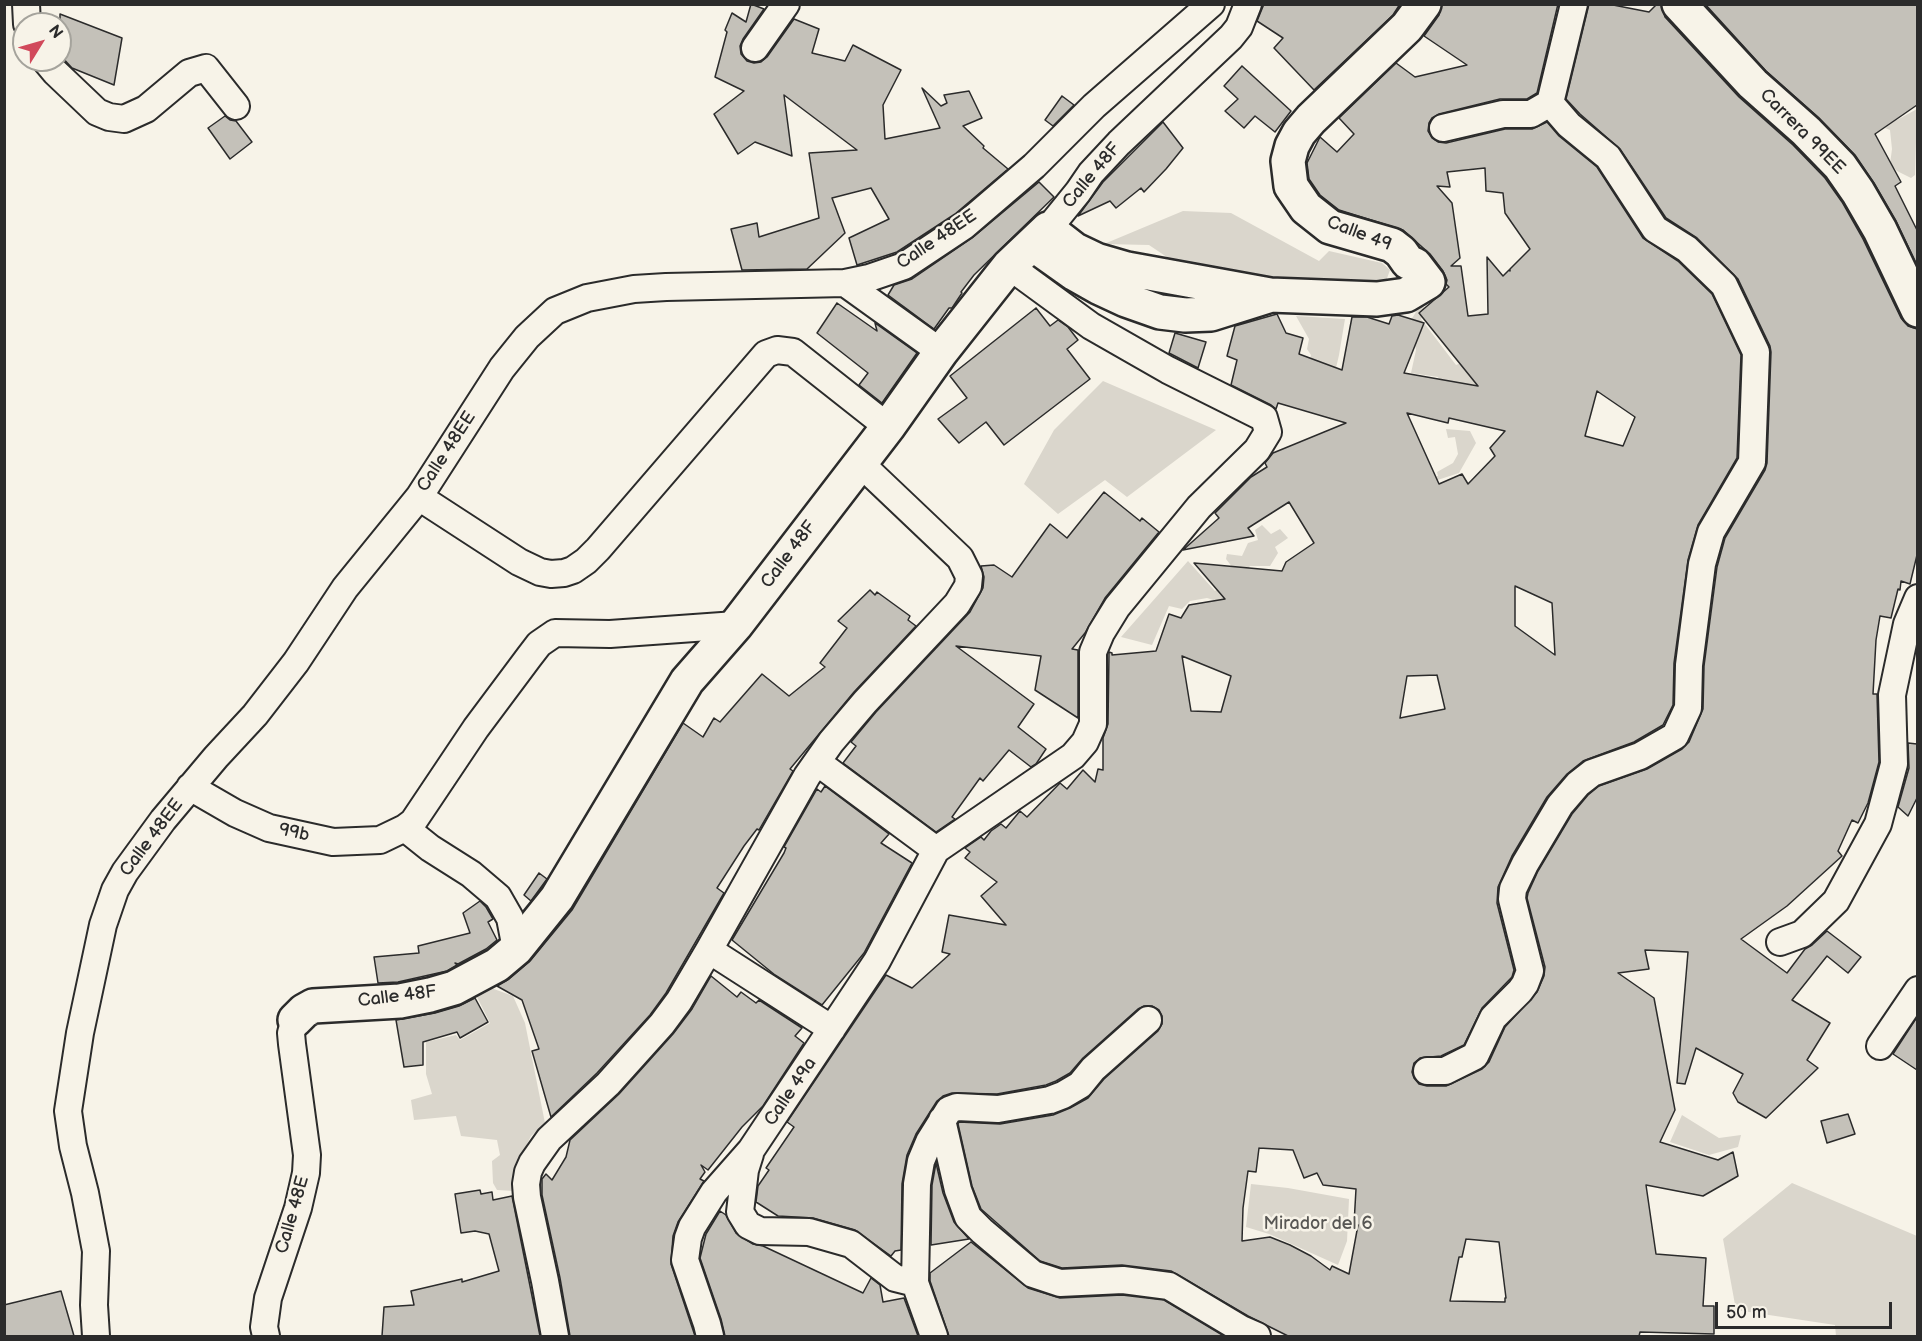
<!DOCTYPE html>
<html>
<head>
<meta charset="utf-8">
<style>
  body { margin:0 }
  #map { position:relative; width:1922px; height:1341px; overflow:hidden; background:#f7f3e8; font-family:"Balsamiq Sans",sans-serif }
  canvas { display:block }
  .frame { position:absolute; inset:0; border:6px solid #2b2b2b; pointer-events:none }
  .north { position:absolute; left:12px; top:12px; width:60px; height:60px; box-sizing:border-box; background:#f7f3e8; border:2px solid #a5a39c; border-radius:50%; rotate:53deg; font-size:16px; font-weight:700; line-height:24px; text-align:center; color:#2b2b2b }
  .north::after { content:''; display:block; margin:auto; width:21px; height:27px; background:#d1495b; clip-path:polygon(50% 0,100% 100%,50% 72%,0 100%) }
  .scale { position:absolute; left:1715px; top:1302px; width:177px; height:27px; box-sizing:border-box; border:3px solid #2b2b2b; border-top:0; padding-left:8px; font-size:18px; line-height:21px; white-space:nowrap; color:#2b2b2b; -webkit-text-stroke:4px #f7f3e8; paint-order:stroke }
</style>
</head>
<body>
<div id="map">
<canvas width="1922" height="1341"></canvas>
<div class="frame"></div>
<div class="north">N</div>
<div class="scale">50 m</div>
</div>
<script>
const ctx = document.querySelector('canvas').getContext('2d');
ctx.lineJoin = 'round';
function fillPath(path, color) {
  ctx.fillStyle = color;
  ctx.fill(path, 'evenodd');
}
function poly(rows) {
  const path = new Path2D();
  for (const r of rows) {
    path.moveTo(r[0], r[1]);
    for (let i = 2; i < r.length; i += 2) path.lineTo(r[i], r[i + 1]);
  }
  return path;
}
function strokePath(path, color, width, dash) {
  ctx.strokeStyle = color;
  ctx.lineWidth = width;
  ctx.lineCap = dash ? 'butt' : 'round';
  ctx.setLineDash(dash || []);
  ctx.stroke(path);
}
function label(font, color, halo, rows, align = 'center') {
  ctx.font = font + ' "Balsamiq Sans",sans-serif';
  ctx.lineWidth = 5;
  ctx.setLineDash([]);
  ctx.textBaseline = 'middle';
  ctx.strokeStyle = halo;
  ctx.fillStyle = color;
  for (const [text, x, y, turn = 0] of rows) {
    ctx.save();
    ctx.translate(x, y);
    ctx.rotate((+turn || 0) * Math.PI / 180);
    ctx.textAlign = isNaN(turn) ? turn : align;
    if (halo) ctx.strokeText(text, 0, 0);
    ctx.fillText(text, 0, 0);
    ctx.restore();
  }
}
fillPath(poly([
  [1917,109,1915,175,1911,178,1897,171,1890,164,1892,149,1890,130,1885,128,1889,125,1886,120,1889,118,1897,120],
  [1183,211,1231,213,1319,261,1329,251,1382,263,1390,270,1385,284,1198,278,1149,245,1104,244],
  [1421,304,1426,310,1421,319,1456,365,1461,363,1511,414,1440,381,1438,377,1411,373,1416,350,1411,320],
  [1296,316,1345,319,1339,355,1333,381,1307,375,1311,355,1307,349,1309,339],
  [1103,381,1216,430,1127,497,1105,480,1058,514,1024,484,1054,430],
  [1446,429,1470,431,1476,443,1459,473,1416,487,1415,484,1438,476,1437,472,1453,463,1458,454,1455,437,1448,438],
  [1262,525,1271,534,1280,529,1288,538,1275,547,1278,553,1270,566,1250,566,1223,603,1207,598,1190,601,1182,609,1169,606,1152,645,1121,637,1188,561,1215,591,1236,572,1226,559,1227,554,1242,556,1248,543,1258,540,1255,530],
  [483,985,513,996,525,1023,545,1123,531,1136,521,1156,518,1186,514,1191,497,1190,493,1183,492,1161,500,1155,497,1140,461,1136,456,1116,414,1120,411,1100,432,1094,426,1074,426,1042,456,1035,460,1040,490,1023,475,993],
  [1682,1115,1719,1138,1741,1135,1738,1147,1709,1155,1670,1142],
  [1792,1183,1917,1236,1917,1336,1836,1336,1835,1325,1736,1310,1723,1239],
  [1251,1184,1288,1188,1349,1199,1347,1241,1338,1265,1269,1234,1246,1227]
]), '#dad6cc');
const building = poly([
  [751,4,764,9,743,39,740,46,741,54,747,61,754,63,761,62,767,57,794,19,819,29,812,53,845,61,853,45,901,70,883,105,885,139,940,128,922,88,941,106,947,103,944,95,969,91,982,118,963,126,984,146,983,148,1008,169,955,214,897,252,857,265,849,238,889,219,871,188,832,198,845,233,807,269,742,270,731,229,757,223,759,237,819,218,809,153,857,150,784,95,792,156,755,142,738,154,714,114,744,91,715,77,727,32,725,30,732,13,746,22,751,4],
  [1264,4,1400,4,1393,15,1314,90,1274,48,1283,38,1257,21,1264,4],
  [1442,4,1558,4,1537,93,1527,99,1500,99,1439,114,1432,118,1429,123,1428,131,1432,138,1438,142,1446,143,1505,129,1532,129,1547,122,1559,136,1597,167,1643,238,1678,261,1712,294,1741,355,1737,458,1698,525,1688,560,1674,663,1673,705,1663,725,1634,742,1583,761,1567,774,1547,797,1512,856,1498,887,1497,903,1514,970,1512,977,1482,1008,1464,1045,1441,1056,1420,1058,1414,1063,1412,1072,1414,1078,1419,1084,1427,1086,1446,1086,1482,1069,1489,1062,1505,1027,1537,992,1544,976,1545,967,1527,898,1528,893,1538,871,1572,814,1588,795,1599,786,1647,769,1682,749,1689,742,1703,709,1704,666,1717,567,1725,538,1765,470,1767,463,1771,352,1770,346,1738,279,1697,238,1666,218,1620,149,1580,114,1566,99,1589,4,1608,4,1649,12,1657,4,1661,4,1665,17,1739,97,1793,145,1825,178,1842,202,1863,239,1901,318,1908,326,1917,329,1917,555,1910,584,1901,581,1900,590,1898,589,1891,618,1880,616,1876,640,1873,694,1877,694,1879,762,1868,803,1858,823,1852,820,1838,851,1842,856,1787,906,1741,939,1787,973,1805,949,1812,945,1827,931,1861,957,1848,973,1827,956,1792,1000,1830,1023,1807,1060,1818,1068,1766,1118,1738,1102,1733,1093,1743,1074,1696,1048,1685,1084,1677,1083,1688,952,1645,950,1649,969,1618,973,1654,998,1675,1110,1660,1142,1718,1160,1733,1152,1738,1176,1703,1196,1646,1185,1656,1254,1706,1258,1703,1306,1714,1306,1714,1334,1640,1332,1639,1336,1288,1336,1248,1316,1171,1271,1122,1265,1062,1268,1040,1261,981,1209,972,1186,958,1124,959,1122,1000,1124,1053,1115,1070,1108,1088,1098,1104,1079,1158,1031,1162,1024,1162,1016,1159,1010,1152,1006,1144,1006,1138,1009,1083,1058,1070,1073,1056,1081,1046,1085,997,1094,952,1093,943,1096,937,1101,916,1134,907,1155,902,1184,901,1250,895,1251,891,1256,855,1230,813,1218,778,1216,756,1202,758,1186,769,1170,766,1168,794,1127,787,1122,886,975,912,988,950,954,942,952,949,915,1006,925,981,896,997,882,965,858,970,852,965,848,981,837,984,840,991,831,1001,824,1006,828,1020,811,1027,817,1060,783,1067,789,1083,770,1095,782,1098,769,1103,770,1103,738,1108,724,1109,652,1112,653,1112,655,1156,651,1169,614,1181,618,1189,605,1225,599,1194,563,1282,571,1286,562,1314,543,1289,502,1248,528,1254,536,1183,550,1219,518,1215,513,1251,477,1267,467,1265,463,1273,453,1346,423,1278,403,1276,409,1271,405,1231,385,1237,360,1227,356,1235,326,1277,314,1286,333,1303,338,1299,354,1342,370,1352,317,1367,317,1389,324,1392,316,1398,315,1424,323,1404,373,1478,386,1419,313,1449,287,1446,284,1447,280,1443,271,1430,254,1403,230,1339,210,1320,195,1309,179,1307,163,1320,137,1337,152,1354,134,1339,118,1396,63,1415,77,1467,65,1424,36,1439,15,1442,4],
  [1485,168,1486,191,1503,193,1505,213,1530,249,1510,269,1510,271,1509,270,1503,276,1487,257,1488,314,1468,316,1461,266,1451,266,1460,258,1452,203,1437,186,1450,187,1447,172,1485,168],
  [1597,391,1635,417,1623,446,1585,436,1597,391],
  [1407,413,1448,423,1449,418,1505,431,1490,448,1495,456,1468,484,1462,474,1439,484,1407,413],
  [1515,586,1552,603,1555,655,1515,626,1515,586],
  [1182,656,1231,676,1221,712,1191,711,1182,656],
  [1437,675,1445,709,1400,718,1407,676,1437,675],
  [1259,1148,1293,1150,1304,1178,1317,1173,1323,1185,1356,1189,1354,1224,1358,1225,1349,1274,1332,1266,1330,1270,1311,1256,1290,1245,1270,1237,1242,1241,1243,1208,1248,1171,1256,1172,1259,1148],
  [1466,1239,1499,1242,1506,1298,1505,1298,1505,1302,1450,1301,1459,1257,1462,1257,1466,1239],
  [1705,4,1917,4,1917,105,1875,134,1901,182,1895,186,1917,230,1917,265,1896,221,1874,183,1855,155,1819,118,1766,71,1705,4],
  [60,14,122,38,114,85,72,68,60,55,60,14],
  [1242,66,1291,111,1275,132,1255,116,1244,128,1225,111,1238,99,1224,86,1242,66],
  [1062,96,1074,105,1053,126,1045,120,1062,96],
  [225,116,230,120,236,121,252,142,230,159,208,128,225,116],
  [1163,122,1183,148,1166,169,1144,192,1141,188,1116,208,1110,201,1078,216,1103,182,1163,122],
  [1039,182,1054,197,974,275,961,292,962,293,952,308,949,308,934,329,888,295,894,285,912,279,972,238,1039,182],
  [837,303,877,331,875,323,917,353,882,403,859,385,868,373,817,333,837,303],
  [1036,308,1050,326,1058,320,1068,327,1078,340,1067,349,1090,379,1004,445,986,422,959,443,938,419,967,398,950,376,1036,308],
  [1175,333,1206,342,1198,368,1169,353,1175,333],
  [1104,492,1140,521,1142,518,1159,532,1105,598,1085,633,1072,649,1078,650,1078,718,1035,690,1041,656,956,646,1034,704,1018,727,1046,749,1036,764,1031,767,1009,750,983,781,980,778,952,817,955,819,936,832,843,763,856,746,851,742,876,712,970,612,983,588,984,577,981,566,994,565,1012,577,1050,524,1067,538,1104,492],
  [870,590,875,595,877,592,910,616,908,620,916,626,854,692,790,769,793,771,759,830,757,829,744,846,717,888,724,893,666,993,650,1015,597,1073,551,1117,532,1051,539,1049,522,1000,497,986,509,979,530,961,572,910,683,723,703,737,714,718,720,722,762,674,789,696,825,667,820,663,847,628,838,621,870,590],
  [1908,743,1917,744,1917,798,1908,816,1898,807,1909,768,1908,743],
  [825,786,889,834,881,843,912,863,864,953,822,1005,775,975,732,940,784,853,786,848,784,847,817,789,821,792,825,786],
  [539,873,547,879,531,901,524,895,539,873],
  [480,901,486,907,493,919,488,922,497,940,486,949,458,964,455,963,457,965,447,971,398,982,378,983,374,957,419,953,418,946,470,933,463,913,480,901],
  [711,976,737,997,741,992,756,1003,759,1000,802,1028,795,1036,804,1043,763,1106,742,1127,708,1170,701,1165,705,1172,700,1179,704,1181,678,1222,673,1236,671,1264,695,1336,570,1336,560,1278,542,1195,542,1179,546,1174,552,1180,566,1157,570,1140,619,1094,673,1034,692,1009,711,976],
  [475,998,488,1022,460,1038,457,1032,423,1042,423,1065,404,1067,396,1020,435,1013,459,1006,475,998],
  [1917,1017,1917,1070,1893,1054,1917,1017],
  [1848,1114,1855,1134,1827,1143,1821,1121,1848,1114],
  [936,1163,943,1193,954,1222,969,1239,931,1245,932,1185,936,1163],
  [480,1190,481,1194,492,1192,493,1200,512,1196,540,1336,382,1336,384,1307,414,1305,411,1291,462,1279,462,1282,499,1271,489,1234,475,1231,461,1233,455,1194,480,1190],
  [720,1211,726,1215,736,1233,753,1244,763,1246,863,1293,871,1278,880,1285,883,1302,904,1298,918,1336,725,1336,721,1319,700,1258,706,1234,720,1211],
  [971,1242,1028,1288,1060,1298,1122,1295,1164,1300,1224,1336,949,1336,930,1281,930,1273,971,1242],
  [61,1291,74,1336,4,1336,4,1305,61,1291]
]);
fillPath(building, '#c4c1b9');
strokePath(building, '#2b2b2b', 1.5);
const street = poly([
  [26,4,27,24],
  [755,48,786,4],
  [45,60,55,72,97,112,109,117,124,119,146,109,189,73,206,68,236,106],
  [1443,128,1503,114,1531,114,1550,103,1574,4],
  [1048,229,1078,192,1091,173,1119,143,1231,37,1239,27,1248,4],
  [845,283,941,352],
  [419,497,519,562,540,572,551,574,564,573,573,570,586,561,598,549,766,354,777,350,793,352,888,427],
  [817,762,936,850],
  [190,787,235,813,269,828,333,842,380,840,405,828,413,822,476,728,529,657,539,644,555,633,610,634,736,625],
  [405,828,430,848,471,874,498,897,510,918,516,949],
  [1780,942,1802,934,1836,901,1878,824,1894,764,1892,695,1907,624,1918,598],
  [709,950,832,1029],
  [1880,1046,1918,990],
  [1427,1071,1445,1071,1475,1056,1493,1018,1520,991,1525,984,1530,971,1512,899,1513,889,1525,864,1560,805,1578,784,1592,773,1640,756,1675,736,1688,708,1689,665,1702,564,1711,532,1752,462,1756,352,1724,285,1687,249,1655,229,1608,157,1569,125,1550,103],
  [942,1120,958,1190,968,1217,982,1231,1033,1274,1060,1283,1123,1280,1169,1286,1241,1329,1257,1336],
  [750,1154,745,1170,740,1212,748,1225,760,1231,809,1232,851,1244,895,1278,915,1283,934,1336],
  [915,1283,917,1184,921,1161,929,1142,949,1110,957,1107,998,1109,1050,1100,1063,1095,1080,1085,1093,1069,1148,1020],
  [96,1336,94,1305,96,1251,85,1193,73,1146,68,1111,80,1033,103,925,115,890,125,872,163,820,216,757,255,715,296,662,345,588,419,497,502,368,527,337,555,311,587,298,634,289,666,287,845,283,869,278,904,266,964,226,1034,166,1094,106,1211,4],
  [266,1336,264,1327,268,1298,298,1208,306,1173,307,1155,292,1044,291,1033,295,1020],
  [555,1336,545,1281,527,1197,526,1184,528,1172,532,1163,549,1139,608,1084,662,1024,679,1001,709,950,807,776,831,742,865,702,957,604,968,586,969,576,960,558,860,463],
  [710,1336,707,1324,685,1260,688,1238,692,1227,714,1192,751,1150,877,961,936,850,1073,756,1085,742,1093,724,1093,652,1101,633,1117,607,1199,507,1257,450,1268,432,1264,418,1168,370,1091,326,1009,266]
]);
const secondary = poly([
  [1679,4,1753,84,1806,131,1840,166,1858,192,1880,230,1918,310],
  [1044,252,1075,274,1098,287,1126,300,1160,312,1185,315,1211,314,1268,296],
  [295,1020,304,1011,313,1006,400,1001,430,995,454,988,497,965,516,949,557,898,687,681,736,625,888,427,941,352,1009,266,1048,229,1075,250,1096,260,1127,269,1270,295,1377,299,1406,295,1428,282,1415,265,1408,262,1401,252,1392,245,1330,227,1306,208,1291,186,1288,161,1292,146,1299,133,1311,119,1407,27,1424,4]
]);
strokePath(street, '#2b2b2b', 30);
strokePath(secondary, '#2b2b2b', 38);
strokePath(street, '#f7f3e8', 26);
strokePath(secondary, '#f7f3e8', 33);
label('18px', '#2b2b2b', '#f7f3e8', [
  ["Carrera 99EE",1802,132,45],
  ["Calle 48F",1092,176,-50],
  ["Calle 49",1359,234,21],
  ["Calle 48EE",937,240,-34],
  ["Calle 48EE",447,452,-57],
  ["Calle 48F",789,555,-53],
  ["99b",294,833,12],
  ["Calle 48EE",152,838,-53],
  ["Calle 48F",397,997,-7],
  ["Calle 49a",791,1092,-56],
  ["Calle 48E",293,1215,-74]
]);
label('18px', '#575653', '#f7f3e8', [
  ["Mirador del 6",1318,1224]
]);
</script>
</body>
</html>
